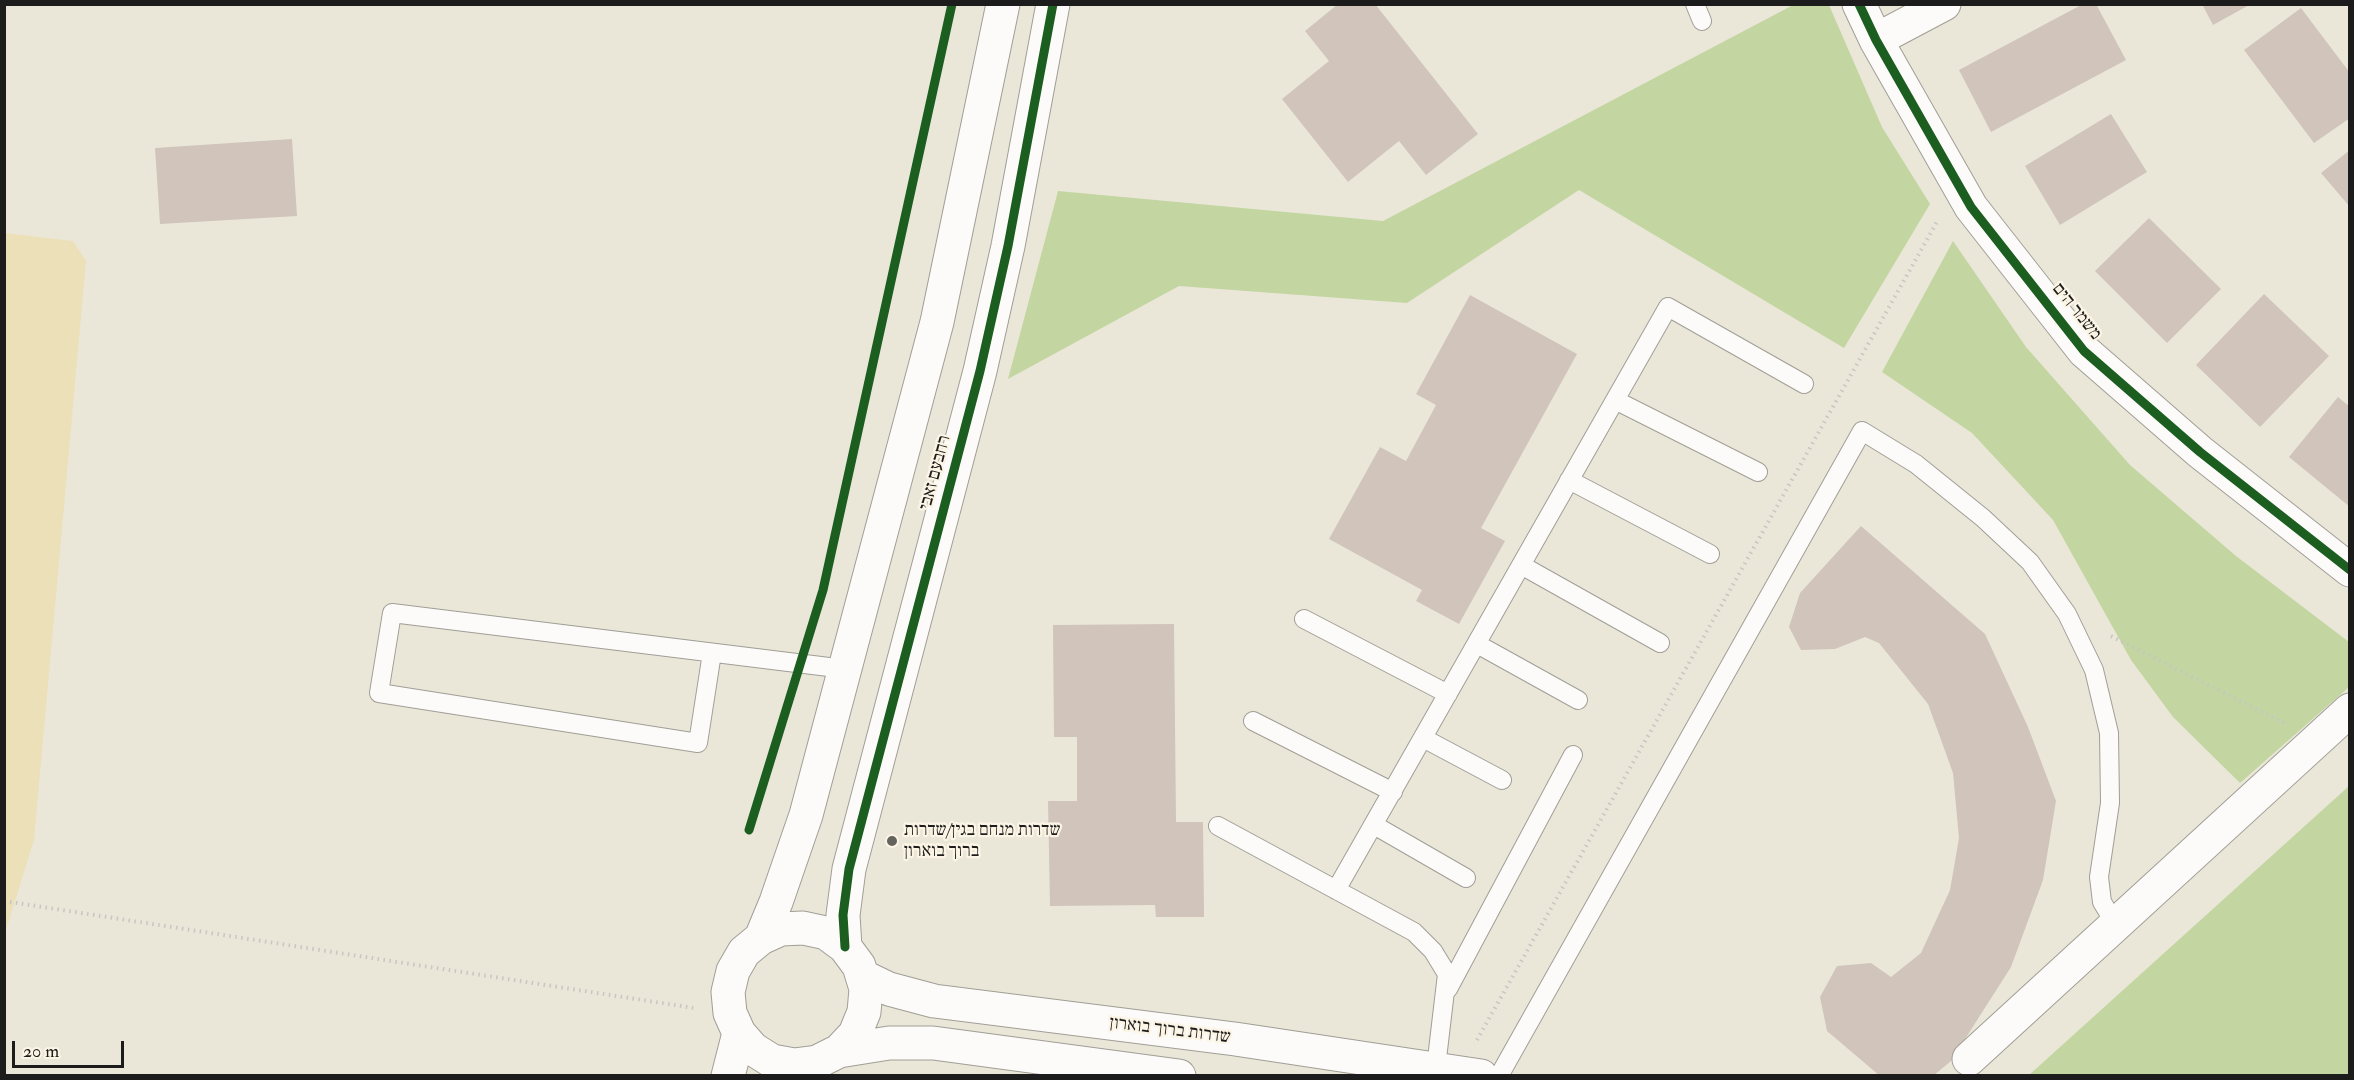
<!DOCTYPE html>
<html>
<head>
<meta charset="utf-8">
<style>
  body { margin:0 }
  #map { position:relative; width:2354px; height:1080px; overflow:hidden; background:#eae7d9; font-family:"IM FELL Double Pica",serif }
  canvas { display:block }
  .frame { position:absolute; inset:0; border:6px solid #1c1c1c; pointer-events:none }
  .scale { position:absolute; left:12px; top:1041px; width:112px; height:27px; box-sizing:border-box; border:3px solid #1c1c1c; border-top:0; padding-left:8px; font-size:18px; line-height:21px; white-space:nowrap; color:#1c1c1c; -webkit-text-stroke:4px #fcf5e5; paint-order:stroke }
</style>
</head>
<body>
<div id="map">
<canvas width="2354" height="1080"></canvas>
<div class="frame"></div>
<div class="scale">20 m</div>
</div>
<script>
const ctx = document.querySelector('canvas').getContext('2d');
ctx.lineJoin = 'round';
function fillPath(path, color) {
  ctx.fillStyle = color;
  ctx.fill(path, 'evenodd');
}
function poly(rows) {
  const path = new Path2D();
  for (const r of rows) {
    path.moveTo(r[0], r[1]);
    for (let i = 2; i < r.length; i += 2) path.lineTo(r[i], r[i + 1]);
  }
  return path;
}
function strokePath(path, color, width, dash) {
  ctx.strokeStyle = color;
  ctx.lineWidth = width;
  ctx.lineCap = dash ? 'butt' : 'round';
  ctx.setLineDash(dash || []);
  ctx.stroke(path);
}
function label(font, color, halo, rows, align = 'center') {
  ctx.font = font + ' "IM FELL Double Pica","Frank Ruhl Libre",serif';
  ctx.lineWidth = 4.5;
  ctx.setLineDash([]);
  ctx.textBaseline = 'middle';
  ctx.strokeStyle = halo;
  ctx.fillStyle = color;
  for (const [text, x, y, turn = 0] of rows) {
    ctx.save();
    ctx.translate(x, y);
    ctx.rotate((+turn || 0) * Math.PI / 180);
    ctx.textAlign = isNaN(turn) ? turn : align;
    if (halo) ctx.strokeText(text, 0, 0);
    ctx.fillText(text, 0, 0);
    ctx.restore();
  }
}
fillPath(poly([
  [1795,4,1829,5,1882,127,1930,204,1844,348,1579,190,1407,303,1179,286,1008,379,1058,191,1383,221],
  [1953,241,2026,347,2130,465,2236,556,2349,642,2349,687,2240,783,2173,717,2131,660,2053,520,1972,433,1882,372],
  [2349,786,2349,1075,2029,1075]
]), '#c3d6a1');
fillPath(poly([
  [5,233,73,241,86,261,34,840,5,933]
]), '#ece0b9');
fillPath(poly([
  [1338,4,1375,4,1478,134,1426,175,1399,141,1348,182,1282,99,1329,61,1305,31],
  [2083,4,2096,4,2126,60,1991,132,1959,70],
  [2202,4,2251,4,2213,25],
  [2301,8,2350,73,2350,118,2314,143,2244,50],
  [2111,114,2147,172,2060,225,2025,166],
  [292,139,297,216,160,224,155,148],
  [2350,150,2350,207,2321,173],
  [2149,218,2221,289,2167,343,2095,271],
  [2264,294,2329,356,2260,427,2196,365],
  [1470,295,1577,354,1481,528,1505,541,1459,624,1416,601,1422,590,1329,539,1380,447,1406,461,1436,405,1416,394],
  [2338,397,2350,407,2350,507,2289,457],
  [1861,526,1985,634,2028,727,2056,801,2043,880,2011,967,1951,1061,1933,1076,1880,1076,1827,1031,1820,997,1837,966,1871,963,1891,977,1921,953,1950,890,1959,838,1953,773,1928,704,1879,643,1865,637,1835,649,1801,650,1789,627,1800,593],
  [1174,624,1176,822,1203,822,1204,917,1156,917,1155,905,1050,906,1048,801,1077,801,1077,737,1054,737,1053,625]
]), '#d0c4bb');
const lane = poly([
  [1695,4,1702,21],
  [1615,400,1758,472],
  [1569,480,1710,554],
  [1521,565,1660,643],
  [1304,619,1448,694],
  [1477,644,1578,700],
  [712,653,698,743,379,693,392,613,845,669],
  [1253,721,1393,792],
  [1423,738,1502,780],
  [1374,825,1466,878],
  [1218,826,1414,932,1433,951,1447,974,1436,1067],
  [1336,890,1668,307,1804,384],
  [1448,989,1573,755],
  [1499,1076,1862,431,1916,464,1983,518,2030,562,2067,614,2094,670,2109,733,2110,803,2099,877,2102,902,2116,925]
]);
const street = poly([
  [1859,4,1876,40,1971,207,2084,351,2200,452,2350,570],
  [1876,40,1944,4],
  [1969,1059,2350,710]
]);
const secondary = poly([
  [761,938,776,902,806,815,937,322,1003,4],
  [845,947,843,915,849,869,980,371,1008,246,1053,4],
  [862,976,889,989,934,1001,1235,1039,1481,1076],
  [839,1051,855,1034,864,1012,866,989,859,966,845,947,826,933,803,928,781,929,761,938,744,952,733,971,728,992,730,1013,739,1033,753,1049,772,1061,794,1065,817,1062,839,1051,889,1043,933,1043,1179,1076],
  [728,1076,739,1033]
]);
strokePath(lane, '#a09e96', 20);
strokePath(street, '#a09e96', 35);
strokePath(secondary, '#a09e96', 35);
strokePath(poly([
  [2111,636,2284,723],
  [4,901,694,1008],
  [1477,1040,1938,220]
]), '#c6c6c3', 4, [1.5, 4.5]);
strokePath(lane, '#fcfbf9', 18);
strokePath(street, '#fcfbf9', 33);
strokePath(secondary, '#fcfbf9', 33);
strokePath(poly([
  [1859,4,1876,40,1971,207,2084,351,2200,452,2350,570],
  [749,830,823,590,952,4],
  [845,947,843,915,849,869,980,371,1008,246,1053,4]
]), '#1b5e20', 9);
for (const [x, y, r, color] of [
  [892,841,6,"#64635e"]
]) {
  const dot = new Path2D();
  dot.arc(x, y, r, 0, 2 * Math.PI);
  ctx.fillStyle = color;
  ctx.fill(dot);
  strokePath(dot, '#fcf5e5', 2);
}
label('18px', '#1c1c1c', '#fcf5e5', [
  ["משמר הים",2076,312,51],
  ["רחבעם זאבי",936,473,-75],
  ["שדרות ברוך בוארון",1170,1031,7]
]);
label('18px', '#1c1c1c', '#fcf5e5', [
  ["שדרות מנחם בגין/שדרות",904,831],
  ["ברוך בוארון",904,852]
], 'left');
</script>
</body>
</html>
